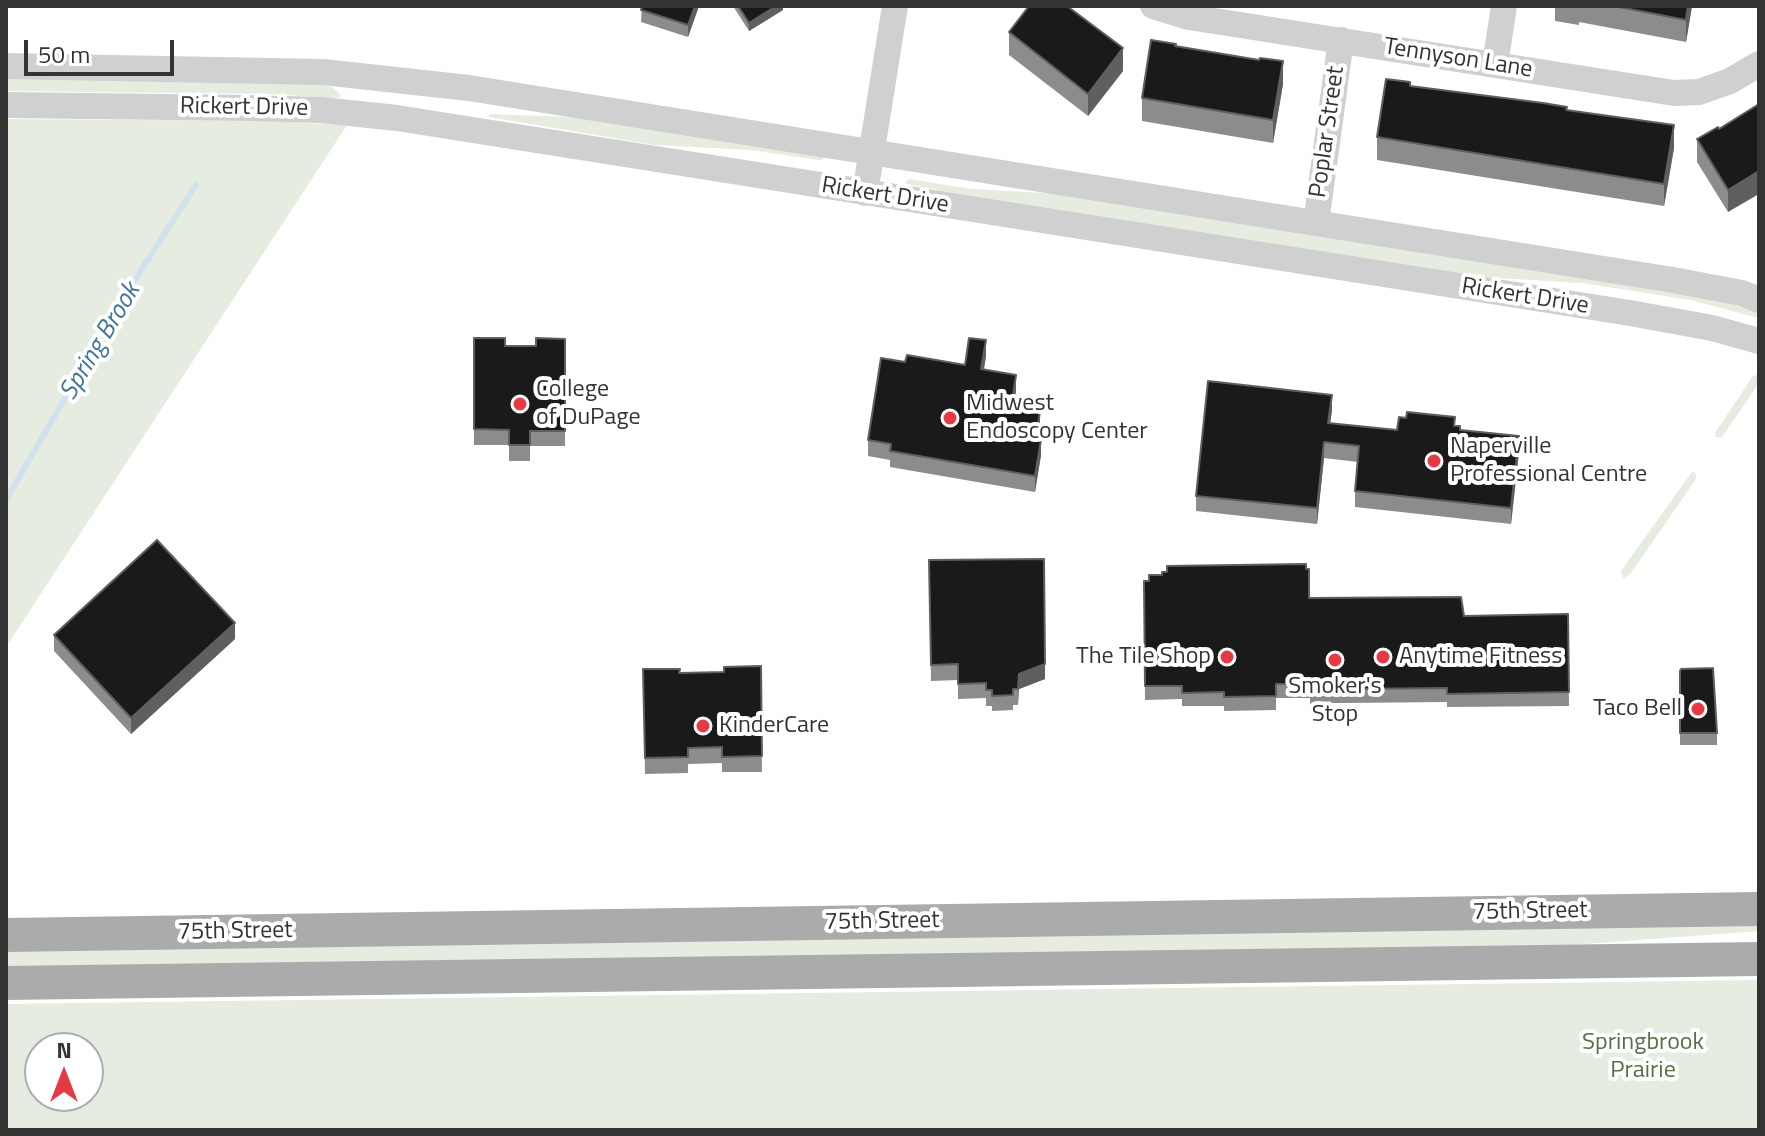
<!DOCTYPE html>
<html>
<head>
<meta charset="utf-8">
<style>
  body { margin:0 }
  #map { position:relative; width:1765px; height:1136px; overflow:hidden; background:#fff; font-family:"Titillium Web",sans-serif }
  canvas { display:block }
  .frame { position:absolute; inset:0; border:8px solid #333; pointer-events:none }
  .north { position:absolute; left:24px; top:1032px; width:80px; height:80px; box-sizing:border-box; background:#fff; border:2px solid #adadad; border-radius:50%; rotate:0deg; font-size:22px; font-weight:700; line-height:32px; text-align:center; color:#333 }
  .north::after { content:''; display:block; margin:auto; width:28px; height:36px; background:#e63946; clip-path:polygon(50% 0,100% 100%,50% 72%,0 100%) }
  .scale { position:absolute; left:24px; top:40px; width:150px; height:36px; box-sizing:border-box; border:4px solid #333; border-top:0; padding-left:10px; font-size:24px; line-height:28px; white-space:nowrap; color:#333; -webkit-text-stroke:6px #fff; paint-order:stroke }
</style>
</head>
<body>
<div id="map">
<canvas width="1765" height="1136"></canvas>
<div class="frame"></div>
<div class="north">N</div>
<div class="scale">50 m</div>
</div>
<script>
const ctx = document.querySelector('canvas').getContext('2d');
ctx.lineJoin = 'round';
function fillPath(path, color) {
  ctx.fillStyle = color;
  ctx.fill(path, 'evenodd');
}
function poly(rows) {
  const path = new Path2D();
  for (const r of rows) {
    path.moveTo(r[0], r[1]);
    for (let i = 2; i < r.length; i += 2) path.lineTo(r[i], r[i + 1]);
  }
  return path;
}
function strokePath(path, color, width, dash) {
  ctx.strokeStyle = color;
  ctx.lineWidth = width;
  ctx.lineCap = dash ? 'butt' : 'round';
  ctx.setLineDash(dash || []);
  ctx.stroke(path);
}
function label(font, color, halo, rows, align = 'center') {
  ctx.font = font + ' "Titillium Web",sans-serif';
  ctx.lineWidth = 8;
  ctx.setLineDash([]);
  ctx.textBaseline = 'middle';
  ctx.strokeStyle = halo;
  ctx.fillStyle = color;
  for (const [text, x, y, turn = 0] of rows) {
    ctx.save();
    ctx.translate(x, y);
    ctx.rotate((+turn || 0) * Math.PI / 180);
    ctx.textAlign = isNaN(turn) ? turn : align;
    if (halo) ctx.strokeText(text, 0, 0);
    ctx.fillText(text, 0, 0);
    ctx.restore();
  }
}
fillPath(poly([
  [6,76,320,83,332,87,341,95,339,98,330,98,268,94,6,91],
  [489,114,594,118,823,156,823,160,819,160,750,150,655,145,489,117],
  [6,119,265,121,347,125,6,647],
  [909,179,972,189,1082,195,1706,297,1754,310,1759,318,1690,300,1634,291,1582,283,1479,277,943,191,907,184,905,183],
  [1757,375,1759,383,1722,437,1716,437,1715,433,1753,376],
  [1692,472,1695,472,1696,479,1631,573,1623,579,1621,571],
  [1759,919,1759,931,1504,950,6,971,6,947],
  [1759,980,1759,1130,6,1130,6,1004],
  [40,1048,88,1048,88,1096,40,1096]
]), '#e6ecdf');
strokePath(poly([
  [6,500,120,303,196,185]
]), '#cfe2ee', 6);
strokePath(poly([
  [1153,6,1189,17,1674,93,1699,92,1730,81,1759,64],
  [1495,65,1504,6],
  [6,66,323,72,469,88,1673,280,1742,293,1759,300],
  [6,105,248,108,321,110,397,118,1630,313,1712,328,1759,341],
  [865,193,895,6],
  [1316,223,1341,40]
]), '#d0d0d0', 26);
strokePath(poly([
  [6,935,1759,909],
  [6,983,1759,959]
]), '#ababab', 34);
fillPath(poly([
  [642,6,699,6,688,37,641,22],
  [733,6,783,6,783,10,749,31],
  [1555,6,1692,6,1686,42,1579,22,1579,25,1555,21],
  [1009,32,1123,71,1088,116,1009,55],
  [1176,46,1283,84,1273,143,1142,121,1142,98],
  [1410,86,1567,110,1674,148,1664,206,1377,160,1377,137],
  [1759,104,1728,212,1697,162,1697,139,1719,129],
  [474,338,505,346,536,346,565,339,565,446,530,446,530,461,509,461,509,445,474,445],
  [986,356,984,370,1016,391,1015,395,1028,408,1040,426,1038,439,1041,455,1035,492,890,467,890,460,868,456,868,440,905,362,965,365],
  [1332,410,1330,423,1397,430,1455,426,1460,430,1519,452,1511,524,1355,507,1355,491,1358,462,1324,458,1317,524,1196,511,1196,496],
  [929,560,1045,679,1019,689,1018,705,1013,705,1013,710,992,711,992,706,986,706,986,698,958,699,958,680,931,681],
  [1144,581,1464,616,1568,614,1569,706,1447,707,1447,702,1343,703,1327,703,1327,710,1310,710,1310,698,1276,698,1276,710,1224,711,1224,706,1182,706,1182,699,1145,700],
  [54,635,235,639,131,734,54,651],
  [761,666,762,772,722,772,722,763,688,764,688,773,645,774,643,669,680,673,724,672],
  [1680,671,1717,733,1717,745,1680,745]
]), '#8c8c8c');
fillPath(poly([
  [695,6,699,6,688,37,688,25],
  [776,6,783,6,783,10,749,31,749,23],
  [1688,6,1692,6,1686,42,1686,20],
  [1123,48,1123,71,1088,116,1088,94],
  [1283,61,1283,84,1273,143,1273,120],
  [1674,125,1674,148,1664,206,1664,184],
  [1759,171,1759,194,1728,212,1728,190],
  [986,340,986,356,981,385,981,369],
  [1016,375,1016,391,1013,411,1013,395],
  [1332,395,1332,410,1328,439,1328,423],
  [1040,411,1040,426,1036,454,1036,439],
  [1519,436,1519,452,1511,524,1511,508],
  [1041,440,1041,455,1035,492,1035,476],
  [1324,442,1324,458,1317,524,1317,508],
  [235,623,235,639,131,734,131,718],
  [1045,664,1045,679,1019,689,1018,705,1019,674]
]), '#5f5f5f');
const building = poly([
  [642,6,695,6,688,25,641,10,642,6],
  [738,6,776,6,749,23,738,6],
  [1029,6,1067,6,1123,48,1088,94,1009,32,1029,6],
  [1614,6,1688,6,1686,20,1614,6],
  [1151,40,1176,44,1175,46,1259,60,1260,58,1283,61,1273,120,1142,98,1151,40],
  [1386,79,1410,82,1410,86,1543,103,1567,107,1566,110,1674,125,1664,184,1377,137,1386,79],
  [1759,104,1759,171,1728,190,1697,139,1718,127,1719,129,1759,104],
  [474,338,505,338,505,346,536,346,536,338,565,339,565,431,530,431,530,445,509,445,509,430,474,429,474,338],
  [969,338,986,340,981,369,1016,375,1013,395,1028,398,1026,408,1040,411,1036,439,1041,440,1035,476,890,451,891,444,868,440,881,358,905,362,907,355,965,365,969,338],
  [1208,381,1332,395,1328,423,1397,430,1399,417,1406,418,1407,412,1455,417,1454,426,1460,426,1460,430,1519,436,1511,508,1355,491,1359,446,1324,442,1317,508,1196,496,1208,381],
  [157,540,235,623,131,718,54,635,157,540],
  [1044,559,1045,664,1019,674,1018,689,1013,689,1013,695,992,696,992,690,986,690,986,683,958,684,958,664,931,665,929,560,1044,559],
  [1306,564,1306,569,1309,569,1309,598,1461,597,1464,616,1568,614,1569,692,1447,694,1447,688,1343,689,1327,689,1327,696,1310,696,1310,684,1276,684,1276,696,1224,697,1224,692,1182,693,1182,686,1145,686,1144,581,1149,581,1149,575,1162,575,1162,572,1167,572,1167,566,1306,564],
  [761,666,762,756,722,757,722,747,688,748,688,757,645,758,643,669,680,669,679,673,724,672,724,667,761,666],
  [1713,668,1717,733,1680,733,1680,671,1681,669,1713,668]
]);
fillPath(building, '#1a1a1a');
strokePath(building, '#5f5f5f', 2);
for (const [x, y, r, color] of [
  [520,404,8,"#e63946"],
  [950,418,8,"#e63946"],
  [1434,461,8,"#e63946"],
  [1227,657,8,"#e63946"],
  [1383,657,8,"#e63946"],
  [1335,660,8,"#e63946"],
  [1698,709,8,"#e63946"],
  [703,726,8,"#e63946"]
]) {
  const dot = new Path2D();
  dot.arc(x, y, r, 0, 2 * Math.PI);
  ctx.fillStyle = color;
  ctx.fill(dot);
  strokePath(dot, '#fff', 3);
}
label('24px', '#333', '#fff', [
  ["Tennyson Lane",1458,59,9],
  ["Rickert Drive",244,108,1],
  ["Poplar Street",1328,132,-82],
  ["Rickert Drive",885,196,9],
  ["Rickert Drive",1525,297,9],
  ["75th Street",1530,912,-1],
  ["75th Street",882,922,-1],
  ["75th Street",235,932,-1]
]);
label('24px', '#333', '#fff', [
  ["College",536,390],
  ["of DuPage",536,418],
  ["Midwest",966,404],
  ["Endoscopy Center",966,432],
  ["Naperville",1450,447],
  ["Professional Centre",1450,475],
  ["The Tile Shop",1211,657,"right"],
  ["Anytime Fitness",1399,657],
  ["Smoker's",1335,687,"center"],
  ["Stop",1335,715,"center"],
  ["Taco Bell",1682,709,"right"],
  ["KinderCare",719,726]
], 'left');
label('24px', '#56703f', '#fff', [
  ["Springbrook",1643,1043],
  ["Prairie",1643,1071]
]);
label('italic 26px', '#3f7597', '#fff', [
  ["Spring Brook",101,342,-59]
]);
</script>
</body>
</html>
